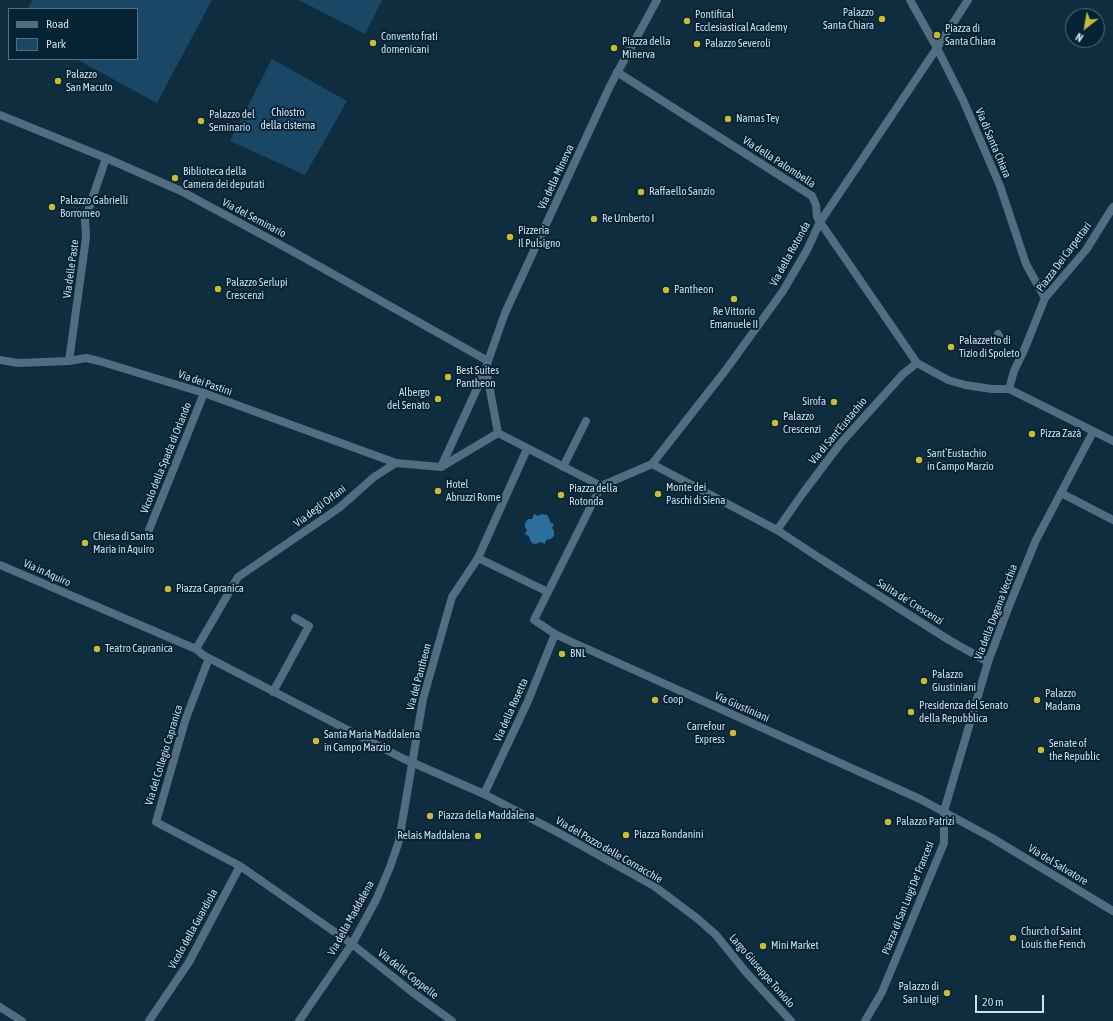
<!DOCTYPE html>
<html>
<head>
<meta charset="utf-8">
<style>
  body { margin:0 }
  #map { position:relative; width:1113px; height:1021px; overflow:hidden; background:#102c3f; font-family:"Asap Condensed",sans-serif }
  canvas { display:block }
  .legend { position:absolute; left:8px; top:8px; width:130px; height:52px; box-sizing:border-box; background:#062235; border:1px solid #566d7d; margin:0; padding:5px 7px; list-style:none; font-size:12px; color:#cdddea }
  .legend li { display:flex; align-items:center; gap:8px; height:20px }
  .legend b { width:20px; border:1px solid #566d7d }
  .north { position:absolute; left:1065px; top:8px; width:40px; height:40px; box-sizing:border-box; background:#062235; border:1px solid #566d7d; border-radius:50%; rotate:211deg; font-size:11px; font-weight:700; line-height:16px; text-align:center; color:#cdddea }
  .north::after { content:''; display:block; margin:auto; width:14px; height:18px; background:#c9ba3a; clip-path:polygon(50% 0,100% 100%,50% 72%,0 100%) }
  .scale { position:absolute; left:975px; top:995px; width:69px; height:18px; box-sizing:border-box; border:2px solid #cdddea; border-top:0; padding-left:5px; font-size:12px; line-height:14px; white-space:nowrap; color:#cdddea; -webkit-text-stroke:3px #062235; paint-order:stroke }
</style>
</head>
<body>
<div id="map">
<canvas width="1113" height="1021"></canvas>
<ul class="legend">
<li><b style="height:5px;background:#526c81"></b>Road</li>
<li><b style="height:11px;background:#1b4766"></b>Park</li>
</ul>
<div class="north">N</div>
<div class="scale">20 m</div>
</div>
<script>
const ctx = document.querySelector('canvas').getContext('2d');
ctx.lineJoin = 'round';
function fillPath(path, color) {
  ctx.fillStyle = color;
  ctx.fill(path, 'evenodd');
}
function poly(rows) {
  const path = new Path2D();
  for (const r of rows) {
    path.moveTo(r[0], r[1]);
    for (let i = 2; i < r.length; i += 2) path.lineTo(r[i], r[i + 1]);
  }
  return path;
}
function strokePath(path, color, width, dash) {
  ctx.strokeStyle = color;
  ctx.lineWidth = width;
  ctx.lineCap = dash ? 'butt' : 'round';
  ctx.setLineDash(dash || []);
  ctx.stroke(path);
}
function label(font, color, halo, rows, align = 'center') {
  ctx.font = font + ' "Asap Condensed",sans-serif';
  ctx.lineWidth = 4;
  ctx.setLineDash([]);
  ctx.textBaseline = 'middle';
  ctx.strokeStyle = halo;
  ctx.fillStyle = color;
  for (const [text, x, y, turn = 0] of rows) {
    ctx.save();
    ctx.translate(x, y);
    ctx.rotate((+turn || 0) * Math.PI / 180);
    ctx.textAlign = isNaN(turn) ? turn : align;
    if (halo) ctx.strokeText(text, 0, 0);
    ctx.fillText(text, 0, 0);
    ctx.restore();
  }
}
fillPath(poly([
  [32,0,212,0,157,103,76,59,137,59,137,9,28,9],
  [299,0,382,0,365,34],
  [272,59,347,101,305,175,230,141]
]), '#1b4766');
fillPath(poly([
  [534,514,538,516,542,514,547,515,549,518,550,522,554,524,552,528,554,531,554,536,551,539,546,540,545,544,541,542,535,544,532,543,530,540,529,536,525,534,527,530,525,527,525,523,528,519,532,519]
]), '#2b6f9e');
strokePath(poly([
  [0,115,106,158,181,191,292,251,488,361],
  [1061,493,1113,520],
  [777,530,821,559],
  [0,565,196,649,203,655,402,758,484,794,559,833,654,886,698,919,716,935,745,971,791,1021],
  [555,634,572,642,920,799,992,838,1113,911],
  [196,649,238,577,339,508,374,477,396,463,441,467,486,369,488,361,505,313,610,86,657,0],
  [209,658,186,718,156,822,240,866,352,944,412,992,452,1021],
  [273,692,309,626,295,618],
  [149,1021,189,962,240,866],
  [865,1021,882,992,944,843,944,811,988,662,1009,606,1036,540,1093,432]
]), '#526c81', 8);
strokePath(poly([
  [910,0,937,48,963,100,1000,186,1026,264,1045,298],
  [617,72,812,196,816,205,817,217,820,222,917,363,948,380,965,385,992,389,1009,389,1113,441],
  [998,334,1000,338],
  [0,360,18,363,69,361,86,358,99,361,204,393,396,463],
  [69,361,86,238,85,220,106,158],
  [486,369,498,433,601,486],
  [1009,389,1014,371,1025,348,1045,298,1086,250,1113,207],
  [652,464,777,530,803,493,840,444,903,374,917,363],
  [441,467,498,433],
  [563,467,586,421],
  [149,530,204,393],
  [478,558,527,449],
  [821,559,949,640,988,662],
  [484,794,528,701,555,634,534,620,601,486,652,464,725,371,783,291,807,250,820,222,937,48,968,0],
  [0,1007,22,1021],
  [299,1021,352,944,376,900,390,867,399,841,423,699,452,597,478,558,548,592]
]), '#526c81', 8);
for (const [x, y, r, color] of [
  [882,19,4,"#c9ba3a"],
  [687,21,4,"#c9ba3a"],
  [937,35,4,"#c9ba3a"],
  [373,43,4,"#c9ba3a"],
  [697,44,4,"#c9ba3a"],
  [614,48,4,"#c9ba3a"],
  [58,81,4,"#c9ba3a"],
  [728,119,4,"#c9ba3a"],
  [201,121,4,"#c9ba3a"],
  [175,178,4,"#c9ba3a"],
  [641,192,4,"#c9ba3a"],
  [52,207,4,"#c9ba3a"],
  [594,219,4,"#c9ba3a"],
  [510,237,4,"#c9ba3a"],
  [218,289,4,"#c9ba3a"],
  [666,290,4,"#c9ba3a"],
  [734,299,4,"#c9ba3a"],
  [951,347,4,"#c9ba3a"],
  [448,377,4,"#c9ba3a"],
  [438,399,4,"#c9ba3a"],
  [834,402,4,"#c9ba3a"],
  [775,423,4,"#c9ba3a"],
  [1032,434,4,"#c9ba3a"],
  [919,460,4,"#c9ba3a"],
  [438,491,4,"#c9ba3a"],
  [658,494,4,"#c9ba3a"],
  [561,495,4,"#c9ba3a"],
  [85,543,4,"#c9ba3a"],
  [168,589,4,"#c9ba3a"],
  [97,649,4,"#c9ba3a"],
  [562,654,4,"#c9ba3a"],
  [924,681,4,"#c9ba3a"],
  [655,700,4,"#c9ba3a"],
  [1037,700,4,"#c9ba3a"],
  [911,712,4,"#c9ba3a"],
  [733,733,4,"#c9ba3a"],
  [316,741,4,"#c9ba3a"],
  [1041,750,4,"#c9ba3a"],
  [430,816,4,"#c9ba3a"],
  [888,822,4,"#c9ba3a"],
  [626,835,4,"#c9ba3a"],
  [478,836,4,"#c9ba3a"],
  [1013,938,4,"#c9ba3a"],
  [763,946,4,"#c9ba3a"],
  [947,993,4,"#c9ba3a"]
]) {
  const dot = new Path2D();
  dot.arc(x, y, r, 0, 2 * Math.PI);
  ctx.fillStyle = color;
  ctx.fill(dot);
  strokePath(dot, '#062235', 1.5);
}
label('11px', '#cdddea', '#062235', [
  ["Palazzo",874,13,"right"],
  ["Santa Chiara",874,26,"right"],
  ["Pontifical",695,15],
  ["Ecclesiastical Academy",695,28],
  ["Piazza di",945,29],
  ["Santa Chiara",945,42],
  ["Convento frati",381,37],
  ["domenicani",381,50],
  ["Piazza della",622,42],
  ["Minerva",622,55],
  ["Palazzo Severoli",705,44],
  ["Palazzo",66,75],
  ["San Macuto",66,88],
  ["Palazzo del",209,115],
  ["Seminario",209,128],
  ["Namas Tey",736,119],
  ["Biblioteca della",183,172],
  ["Camera dei deputati",183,185],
  ["Raffaello Sanzio",649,192],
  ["Palazzo Gabrielli",60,201],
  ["Borromeo",60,214],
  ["Re Umberto I",602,219],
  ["Pizzeria",518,231],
  ["Il Pulsigno",518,244],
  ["Palazzo Serlupi",226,283],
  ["Crescenzi",226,296],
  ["Pantheon",674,290],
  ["Re Vittorio",734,312,"center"],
  ["Emanuele II",734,325,"center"],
  ["Palazzetto di",959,341],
  ["Tizio di Spoleto",959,354],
  ["Best Suites",456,371],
  ["Pantheon",456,384],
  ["Albergo",430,393,"right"],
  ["del Senato",430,406,"right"],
  ["Sirofa",826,402,"right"],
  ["Palazzo",783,417],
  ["Crescenzi",783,430],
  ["Pizza Zazà",1040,434],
  ["Sant’Eustachio",927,454],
  ["in Campo Marzio",927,467],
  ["Hotel",446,485],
  ["Abruzzi Rome",446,498],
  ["Monte dei",666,488],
  ["Paschi di Siena",666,501],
  ["Piazza della",569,489],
  ["Rotonda",569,502],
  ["Chiesa di Santa",93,537],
  ["Maria in Aquiro",93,550],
  ["Piazza Capranica",176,589],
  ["Teatro Capranica",105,649],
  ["BNL",570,654],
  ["Palazzo",932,675],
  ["Giustiniani",932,688],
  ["Palazzo",1045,694],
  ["Madama",1045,707],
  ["Coop",663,700],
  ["Presidenza del Senato",919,706],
  ["della Repubblica",919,719],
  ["Carrefour",725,727,"right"],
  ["Express",725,740,"right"],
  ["Santa Maria Maddalena",324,735],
  ["in Campo Marzio",324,748],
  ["Senate of",1049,744],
  ["the Republic",1049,757],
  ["Piazza della Maddalena",438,816],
  ["Palazzo Patrizi",896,822],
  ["Piazza Rondanini",634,835],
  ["Relais Maddalena",470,836,"right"],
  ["Church of Saint",1021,932],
  ["Louis the French",1021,945],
  ["Mini Market",771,946],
  ["Palazzo di",939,987,"right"],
  ["San Luigi",939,1000,"right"]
], 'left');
label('11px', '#d5e6f4', '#062235', [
  ["Chiostro",288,113],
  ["della cisterna",288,126]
]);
label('11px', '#cdddea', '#062235', [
  ["Via di Santa Chiara",993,143,67],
  ["Via della Palombella",779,162,33],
  ["Via della Minerva",556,177,-65],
  ["Via del Seminario",254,218,28],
  ["Via della Rotonda",790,254,-61],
  ["Piazza Dei Carpettari",1064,257,-53],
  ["Via delle Paste",71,269,-82],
  ["Via dei Pastini",205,383,19],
  ["Via di Sant'Eustachio",838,431,-50],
  ["Vicolo della Spada di Orlando",166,458,-68],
  ["Via degli Orfani",320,506,-37],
  ["Via in Aquiro",47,573,24],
  ["Salita de' Crescenzi",910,602,32],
  ["Via della Dogana Vecchia",996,612,-69],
  ["Via del Pantheon",419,677,-75],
  ["Via Giustiniani",742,707,24],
  ["Via della Rosetta",511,710,-66],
  ["Via del Collegio Capranica",164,755,-73],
  ["Via del Pozzo delle Cornacchie",609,850,30],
  ["Via del Salvatore",1058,865,31],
  ["Piazza di San Luigi De' Francesi",908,898,-68],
  ["Via della Maddalena",351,918,-61],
  ["Vicolo della Guardiola",193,929,-61],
  ["Largo Giuseppe Toniolo",762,971,49],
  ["Via delle Coppelle",408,974,38]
]);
</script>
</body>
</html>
